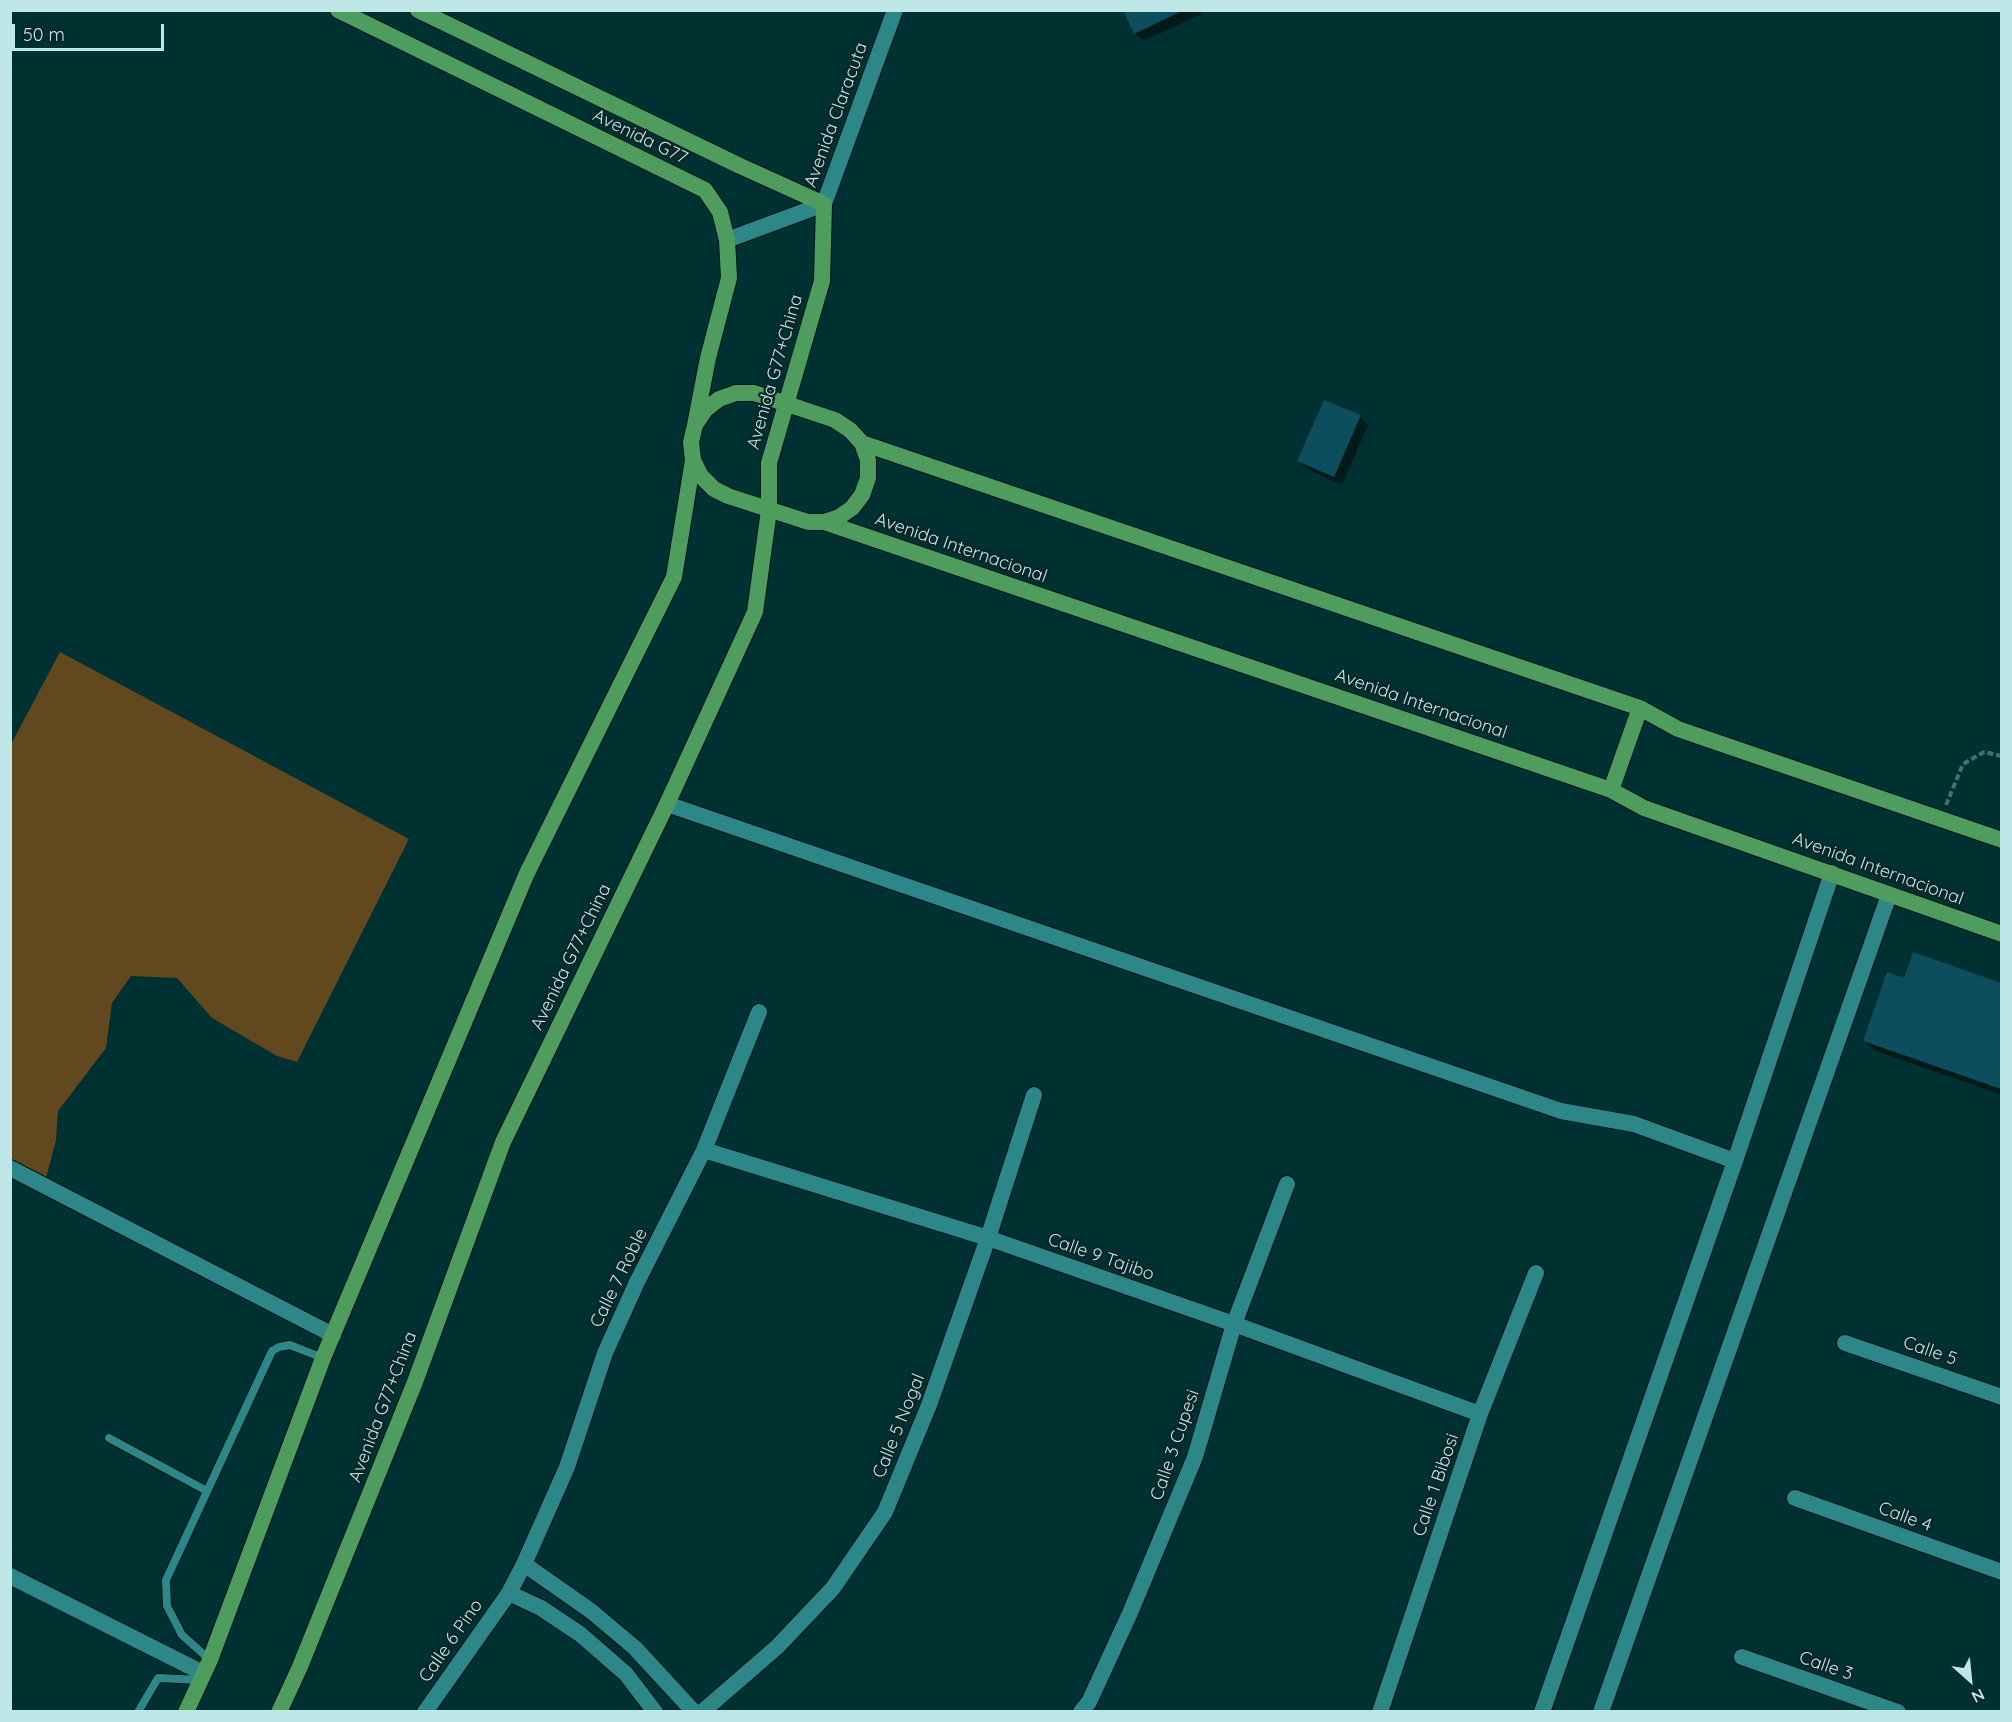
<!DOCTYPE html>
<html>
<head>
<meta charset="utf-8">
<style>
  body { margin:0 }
  #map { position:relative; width:2012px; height:1722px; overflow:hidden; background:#003132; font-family:Quicksand,sans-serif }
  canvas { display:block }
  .frame { position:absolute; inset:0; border:12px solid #c0e7e8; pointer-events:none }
  .north { position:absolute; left:1940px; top:1650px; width:60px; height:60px; -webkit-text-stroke:4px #0a2526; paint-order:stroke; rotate:153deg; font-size:16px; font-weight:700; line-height:24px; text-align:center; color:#c0e7e8 }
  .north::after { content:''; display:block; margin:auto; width:21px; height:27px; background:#c0e7e8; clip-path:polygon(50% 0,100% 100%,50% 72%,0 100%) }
  .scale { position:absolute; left:12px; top:24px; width:152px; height:27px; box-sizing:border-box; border:3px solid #c0e7e8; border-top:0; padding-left:8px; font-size:18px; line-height:21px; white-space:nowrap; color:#c0e7e8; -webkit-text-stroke:4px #0a2526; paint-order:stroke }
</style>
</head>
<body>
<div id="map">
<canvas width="2012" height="1722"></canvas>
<div class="frame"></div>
<div class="north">N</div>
<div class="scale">50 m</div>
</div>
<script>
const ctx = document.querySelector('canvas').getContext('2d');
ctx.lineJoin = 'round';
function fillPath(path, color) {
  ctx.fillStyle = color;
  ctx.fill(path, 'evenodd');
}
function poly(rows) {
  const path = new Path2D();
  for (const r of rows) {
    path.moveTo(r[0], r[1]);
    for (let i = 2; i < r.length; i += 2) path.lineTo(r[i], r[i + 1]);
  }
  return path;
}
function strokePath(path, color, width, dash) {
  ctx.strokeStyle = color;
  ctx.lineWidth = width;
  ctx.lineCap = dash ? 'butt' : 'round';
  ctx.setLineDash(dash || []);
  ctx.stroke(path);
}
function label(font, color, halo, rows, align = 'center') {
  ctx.font = font + ' Quicksand,sans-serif';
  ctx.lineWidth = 4.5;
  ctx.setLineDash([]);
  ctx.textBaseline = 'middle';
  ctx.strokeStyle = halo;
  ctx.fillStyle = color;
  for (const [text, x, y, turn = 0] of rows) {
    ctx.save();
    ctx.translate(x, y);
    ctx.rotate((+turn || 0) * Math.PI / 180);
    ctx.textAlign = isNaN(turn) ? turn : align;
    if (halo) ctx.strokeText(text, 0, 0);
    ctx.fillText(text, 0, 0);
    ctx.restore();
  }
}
fillPath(poly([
  [60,652,409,839,297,1062,277,1056,212,1018,177,978,131,976,112,1003,106,1048,58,1111,56,1140,44,1186,11,1168,10,746]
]), '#62481e');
fillPath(poly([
  [1124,10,1201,10,1202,14,1143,41,1135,33],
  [1360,417,1368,425,1342,485,1307,469,1299,461],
  [1914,954,2002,985,2002,1095,1876,1051,1865,1041,1905,980]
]), '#0007');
fillPath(poly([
  [1123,10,1184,10,1134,34],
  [1324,400,1361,415,1334,477,1297,461],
  [1913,952,2001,983,2001,1089,1863,1041,1887,972,1904,978]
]), '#0c4e5d');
const service = poly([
  [109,1438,207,1491],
  [210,1660,182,1635,167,1606,166,1580,272,1351,279,1347,290,1345,323,1358],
  [138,1712,158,1678,201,1680]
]);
const minor = poly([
  [667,804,1561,1111,1634,1124,1735,1161],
  [704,1150,988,1238,1234,1324,1480,1414],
  [10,1168,333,1335],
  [1845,1343,2002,1397],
  [1795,1498,2002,1572],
  [524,1564,591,1611,635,1648,694,1712],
  [10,1576,203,1673],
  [509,1593,541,1608,580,1634,626,1674,655,1712],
  [1742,1657,1898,1712],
  [425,1712,509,1593,524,1564,567,1467,605,1353,637,1282,704,1150,759,1012],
  [702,1712,777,1647,833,1588,885,1512,929,1405,988,1238,1034,1095],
  [1081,1712,1089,1702,1130,1613,1195,1457,1234,1324,1287,1184],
  [1380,1712,1480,1414,1536,1273],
  [1542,1712,1735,1161,1832,873],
  [1601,1712,1889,895]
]);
const tertiary = poly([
  [727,240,824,204,895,10]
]);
const primary = poly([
  [338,10,705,190,720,212,727,240,729,278,708,358,695,425],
  [736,393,754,393,835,420,850,430,862,443,868,460,868,478,862,495,852,508,839,517,824,522,808,522,728,496,714,489,701,476,693,460,691,442,695,425,705,410,719,399,736,393],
  [862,443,1640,708,1678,729,2002,840],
  [824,522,1611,790,1644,808,2002,934],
  [1611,790,1640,708],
  [186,1712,210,1660,323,1358,527,873,674,577,693,460],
  [279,1712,299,1669,415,1382,503,1142,667,804,755,612,769,510,769,463,822,281,824,204,738,165,418,10]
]);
strokePath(service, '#001718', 10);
strokePath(minor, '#001718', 18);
strokePath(tertiary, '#001718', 18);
strokePath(primary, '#001718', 18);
strokePath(poly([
  [1946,805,1963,764,1984,752,2002,756]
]), '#427071', 4, [6, 3]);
strokePath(service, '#2d8687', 8);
strokePath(minor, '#2d8687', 16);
strokePath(tertiary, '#2d8687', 16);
strokePath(primary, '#4e9d5e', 16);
label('18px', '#c0e7e8', '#0a2526', [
  ["Avenida Claracuta",836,115,-70],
  ["Avenida G77",640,137,26],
  ["Avenida G77+China",775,372,-74],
  ["Avenida Internacional",961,548,19],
  ["Avenida Internacional",1421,704,19],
  ["Avenida Internacional",1878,869,20],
  ["Avenida G77+China",571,957,-64],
  ["Calle 9 Tajibo",1101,1257,19],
  ["Calle 7 Roble",619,1278,-64],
  ["Calle 5",1930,1351,19],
  ["Avenida G77+China",383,1407,-69],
  ["Calle 5 Nogal",899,1426,-68],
  ["Calle 3 Cupesi",1175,1445,-71],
  ["Calle 1 Bibosi",1436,1485,-71],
  ["Calle 4",1905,1517,20],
  ["Calle 6 Pino",451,1641,-55],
  ["Calle 3",1826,1666,19]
]);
</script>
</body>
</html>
